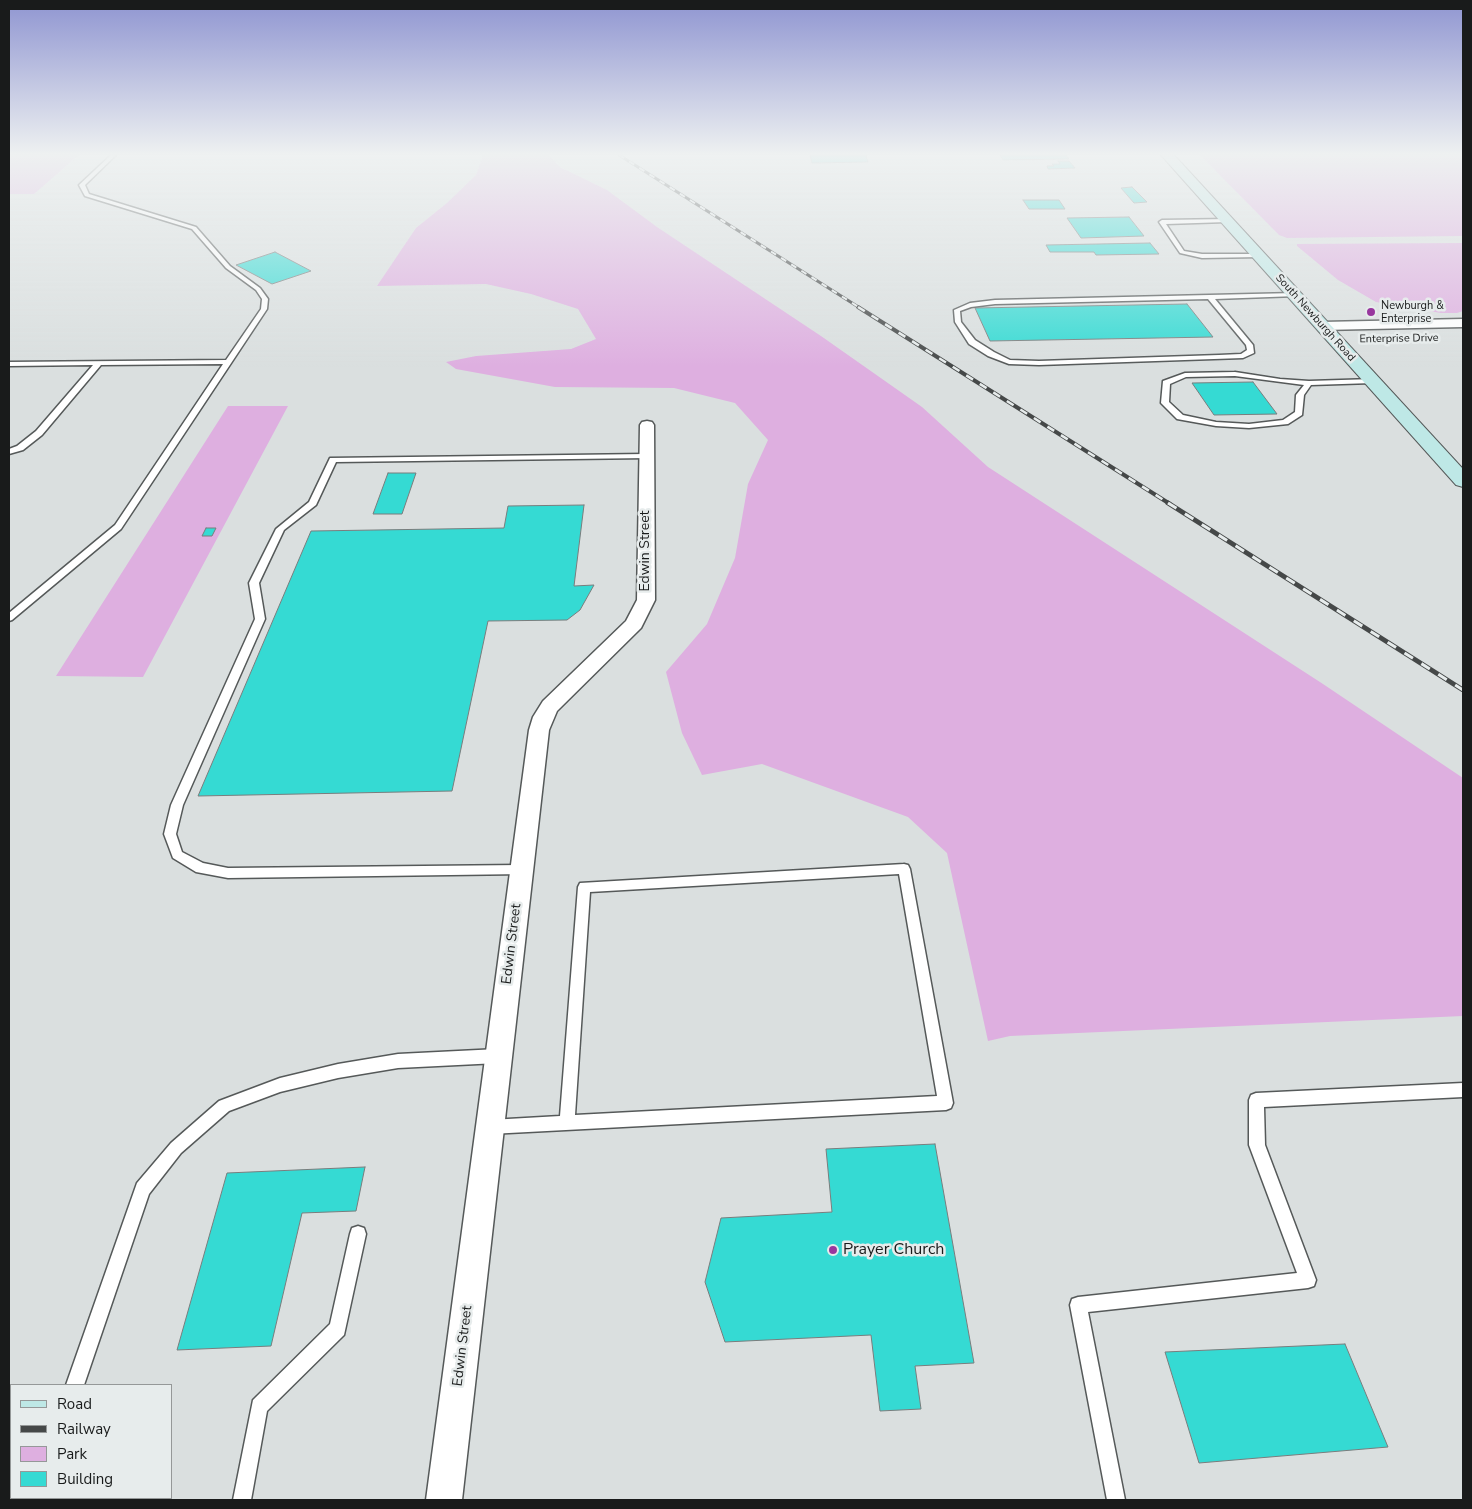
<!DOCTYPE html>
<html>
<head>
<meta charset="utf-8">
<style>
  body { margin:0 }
  #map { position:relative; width:1472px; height:1509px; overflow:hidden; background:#dadfdf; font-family:"Nunito Sans",sans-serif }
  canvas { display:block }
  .frame { position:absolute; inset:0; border:10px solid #191b1b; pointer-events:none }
  .legend { position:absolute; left:10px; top:1384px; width:162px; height:115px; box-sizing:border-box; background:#e7ecec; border:1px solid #959898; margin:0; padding:6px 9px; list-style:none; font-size:15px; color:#191b1b }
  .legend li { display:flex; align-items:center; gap:10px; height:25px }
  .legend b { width:25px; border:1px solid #959898 }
</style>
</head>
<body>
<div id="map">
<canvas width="1472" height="1509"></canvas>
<div class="frame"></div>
<ul class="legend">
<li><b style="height:6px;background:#bee8e6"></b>Road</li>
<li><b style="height:6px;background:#454848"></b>Railway</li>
<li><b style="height:14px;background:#deafe0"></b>Park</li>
<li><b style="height:14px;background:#35dad3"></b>Building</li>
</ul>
</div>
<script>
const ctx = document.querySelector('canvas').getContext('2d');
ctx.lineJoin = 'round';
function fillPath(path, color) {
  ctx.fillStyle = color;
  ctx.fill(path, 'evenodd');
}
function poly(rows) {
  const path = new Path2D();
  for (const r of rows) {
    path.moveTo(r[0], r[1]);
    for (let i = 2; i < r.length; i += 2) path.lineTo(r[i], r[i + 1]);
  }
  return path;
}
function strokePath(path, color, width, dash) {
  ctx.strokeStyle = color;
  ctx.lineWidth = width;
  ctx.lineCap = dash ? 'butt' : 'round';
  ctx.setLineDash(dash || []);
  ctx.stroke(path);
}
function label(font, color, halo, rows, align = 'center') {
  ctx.font = font + ' "Nunito Sans",sans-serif';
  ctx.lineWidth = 5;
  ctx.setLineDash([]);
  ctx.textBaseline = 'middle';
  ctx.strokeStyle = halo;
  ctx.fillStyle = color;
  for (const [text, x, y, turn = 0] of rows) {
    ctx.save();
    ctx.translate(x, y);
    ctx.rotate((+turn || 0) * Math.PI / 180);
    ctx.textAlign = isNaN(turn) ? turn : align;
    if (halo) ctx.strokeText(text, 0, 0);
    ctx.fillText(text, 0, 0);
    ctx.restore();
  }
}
fillPath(poly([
  [9,155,79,155,34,194,9,194],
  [483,155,549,155,560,167,607,190,657,227,821,336,922,407,988,467,1323,684,1463,778,1463,1016,1010,1036,988,1041,947,853,908,817,762,764,702,775,682,733,666,672,707,624,735,558,748,484,768,440,735,403,674,388,555,387,456,369,446,362,476,356,571,349,596,339,578,309,531,294,486,284,377,286,416,228,447,203,476,175],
  [1200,155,1463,155,1463,236,1287,238,1279,235],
  [1463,243,1463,311,1457,313,1441,313,1376,302,1338,280,1297,246,1297,244],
  [228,406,288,406,143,677,56,676]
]), '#deafe0');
const building = poly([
  [810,155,866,155,868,162,812,163,810,155],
  [1000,155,1066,155,1069,159,1003,160,1000,155],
  [1058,161,1069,161,1075,168,1048,169,1047,166,1054,166,1052,164,1060,164,1058,161],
  [1132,187,1147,202,1134,203,1121,188,1132,187],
  [1023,200,1059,200,1065,209,1029,209,1023,200],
  [1129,217,1144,236,1081,238,1067,218,1129,217],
  [1150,243,1159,254,1096,255,1094,252,1050,252,1046,245,1150,243],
  [275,252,311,271,272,284,236,265,275,252],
  [1187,304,1213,337,990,341,975,308,1187,304],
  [1253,382,1277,414,1214,415,1192,383,1253,382],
  [388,473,416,473,402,514,373,514,388,473],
  [584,505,574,586,594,585,580,610,567,620,488,621,452,791,198,796,311,531,504,528,508,506,584,505],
  [206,528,216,528,212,536,202,536,206,528],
  [935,1144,974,1363,915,1366,921,1409,880,1411,871,1335,725,1342,705,1282,721,1218,832,1212,826,1149,935,1144],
  [365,1167,356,1211,302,1213,271,1346,177,1350,227,1173,365,1167],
  [1345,1344,1388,1447,1199,1463,1165,1352,1345,1344]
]);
fillPath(building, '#35dad3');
strokePath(building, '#797d7d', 1);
const service = poly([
  [111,155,116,155,85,185,89,194,196,227,230,266,260,288,268,299,267,309,121,529,12,620,9,621,9,613,115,525,223,364,101,365,42,435,23,450,9,454,9,449,17,446,36,431,93,365,9,366,9,362,226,360,261,309,262,299,256,290,226,268,192,229,85,196,79,185,111,155],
  [1229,219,1230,220,1227,222,1166,224,1184,251,1202,254,1258,254,1261,256,1260,257,1202,258,1180,253,1159,222,1162,220,1229,219],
  [1295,293,1298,295,1297,296,1215,299,1253,345,1254,353,1243,358,1039,365,1009,364,988,356,969,344,955,322,954,310,970,303,995,300,1295,293],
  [1208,299,1246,345,1247,350,1241,354,1219,355,1039,361,1010,360,994,352,975,340,961,322,960,311,971,307,995,304,1208,299],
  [1235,372,1280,379,1309,381,1373,379,1377,381,1373,383,1311,385,1304,395,1302,415,1288,424,1249,428,1216,426,1177,419,1161,403,1163,381,1185,373,1235,372],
  [1235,376,1304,385,1296,395,1295,412,1283,420,1249,424,1216,422,1183,415,1169,402,1170,384,1186,377,1235,376],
  [646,454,649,454,649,458,336,462,316,505,284,530,259,583,265,619,183,805,176,834,182,852,203,863,228,868,521,865,525,866,527,870,525,874,228,878,196,872,173,858,164,834,171,805,255,619,249,583,276,529,309,502,330,458,646,454],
  [904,864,908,865,910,869,953,1103,951,1108,946,1110,490,1134,485,1132,483,1127,485,1122,490,1120,560,1116,578,887,580,883,904,864],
  [899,874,937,1096,575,1115,590,892,899,874],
  [498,1049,503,1051,505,1056,503,1061,498,1063,398,1068,338,1078,280,1092,229,1111,181,1153,149,1194,84,1385,66,1385,137,1183,171,1143,219,1101,280,1078,338,1064,398,1054,498,1049],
  [1463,1083,1463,1097,1264,1107,1265,1145,1316,1280,1314,1286,1308,1288,1088,1312,1125,1500,1107,1500,1070,1305,1072,1299,1078,1297,1297,1273,1249,1145,1249,1100,1251,1095,1256,1093,1463,1083],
  [358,1226,364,1228,366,1234,344,1335,267,1411,251,1500,233,1500,253,1400,330,1324,350,1234,352,1228,358,1226]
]);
const minor = poly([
  [1463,319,1463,327,1322,330,1315,326,1322,322,1463,319],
  [647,421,652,422,654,425,655,600,641,628,557,711,549,730,462,1500,426,1500,529,730,533,717,543,701,626,621,637,600,640,425,642,422,647,421]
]);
const secondary = poly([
  [1161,155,1174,155,1463,469,1463,487,1456,485,1161,155]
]);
strokePath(service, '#555959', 3);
strokePath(minor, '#555959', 3);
strokePath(secondary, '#555959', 2);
fillPath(service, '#fff');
fillPath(minor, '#fff');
fillPath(secondary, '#bee8e6');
const railFar2 = poly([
  [619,155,860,308]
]);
const railFar1 = poly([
  [858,307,1170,504]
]);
const rail = poly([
  [1168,503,1463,690]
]);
strokePath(railFar2, '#454848', 3);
strokePath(railFar1, '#454848', 4);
strokePath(rail, '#454848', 5);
strokePath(railFar2, '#e7ecec', 2, [6]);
strokePath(railFar1, '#e7ecec', 2.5, [8]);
strokePath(rail, '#e7ecec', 3, [10]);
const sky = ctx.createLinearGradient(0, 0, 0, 367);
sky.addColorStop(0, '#8f95d1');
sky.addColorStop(0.42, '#eef1f1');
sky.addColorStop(1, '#eef1f100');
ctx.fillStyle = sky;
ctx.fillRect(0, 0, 1472, 367);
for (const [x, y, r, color] of [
  [1371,312,5,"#98379e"],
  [833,1250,5,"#98379e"]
]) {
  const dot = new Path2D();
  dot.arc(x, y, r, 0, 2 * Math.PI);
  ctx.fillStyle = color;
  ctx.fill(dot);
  strokePath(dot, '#e7ecec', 2);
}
label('11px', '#191b1b', '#e7ecec', [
  ["Newburgh &",1381,306],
  ["Enterprise",1381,319]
], 'left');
label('11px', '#191b1b', '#e7ecec', [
  ["South Newburgh Road",1315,318,48],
  ["Enterprise Drive",1399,339,-1]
]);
label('14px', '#191b1b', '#e7ecec', [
  ["Edwin Street",646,551,-90],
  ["Edwin Street",512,944,-83],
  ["Edwin Street",463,1346,-83]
]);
label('16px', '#191b1b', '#e7ecec', [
  ["Prayer Church",843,1250]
], 'left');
</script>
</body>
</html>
